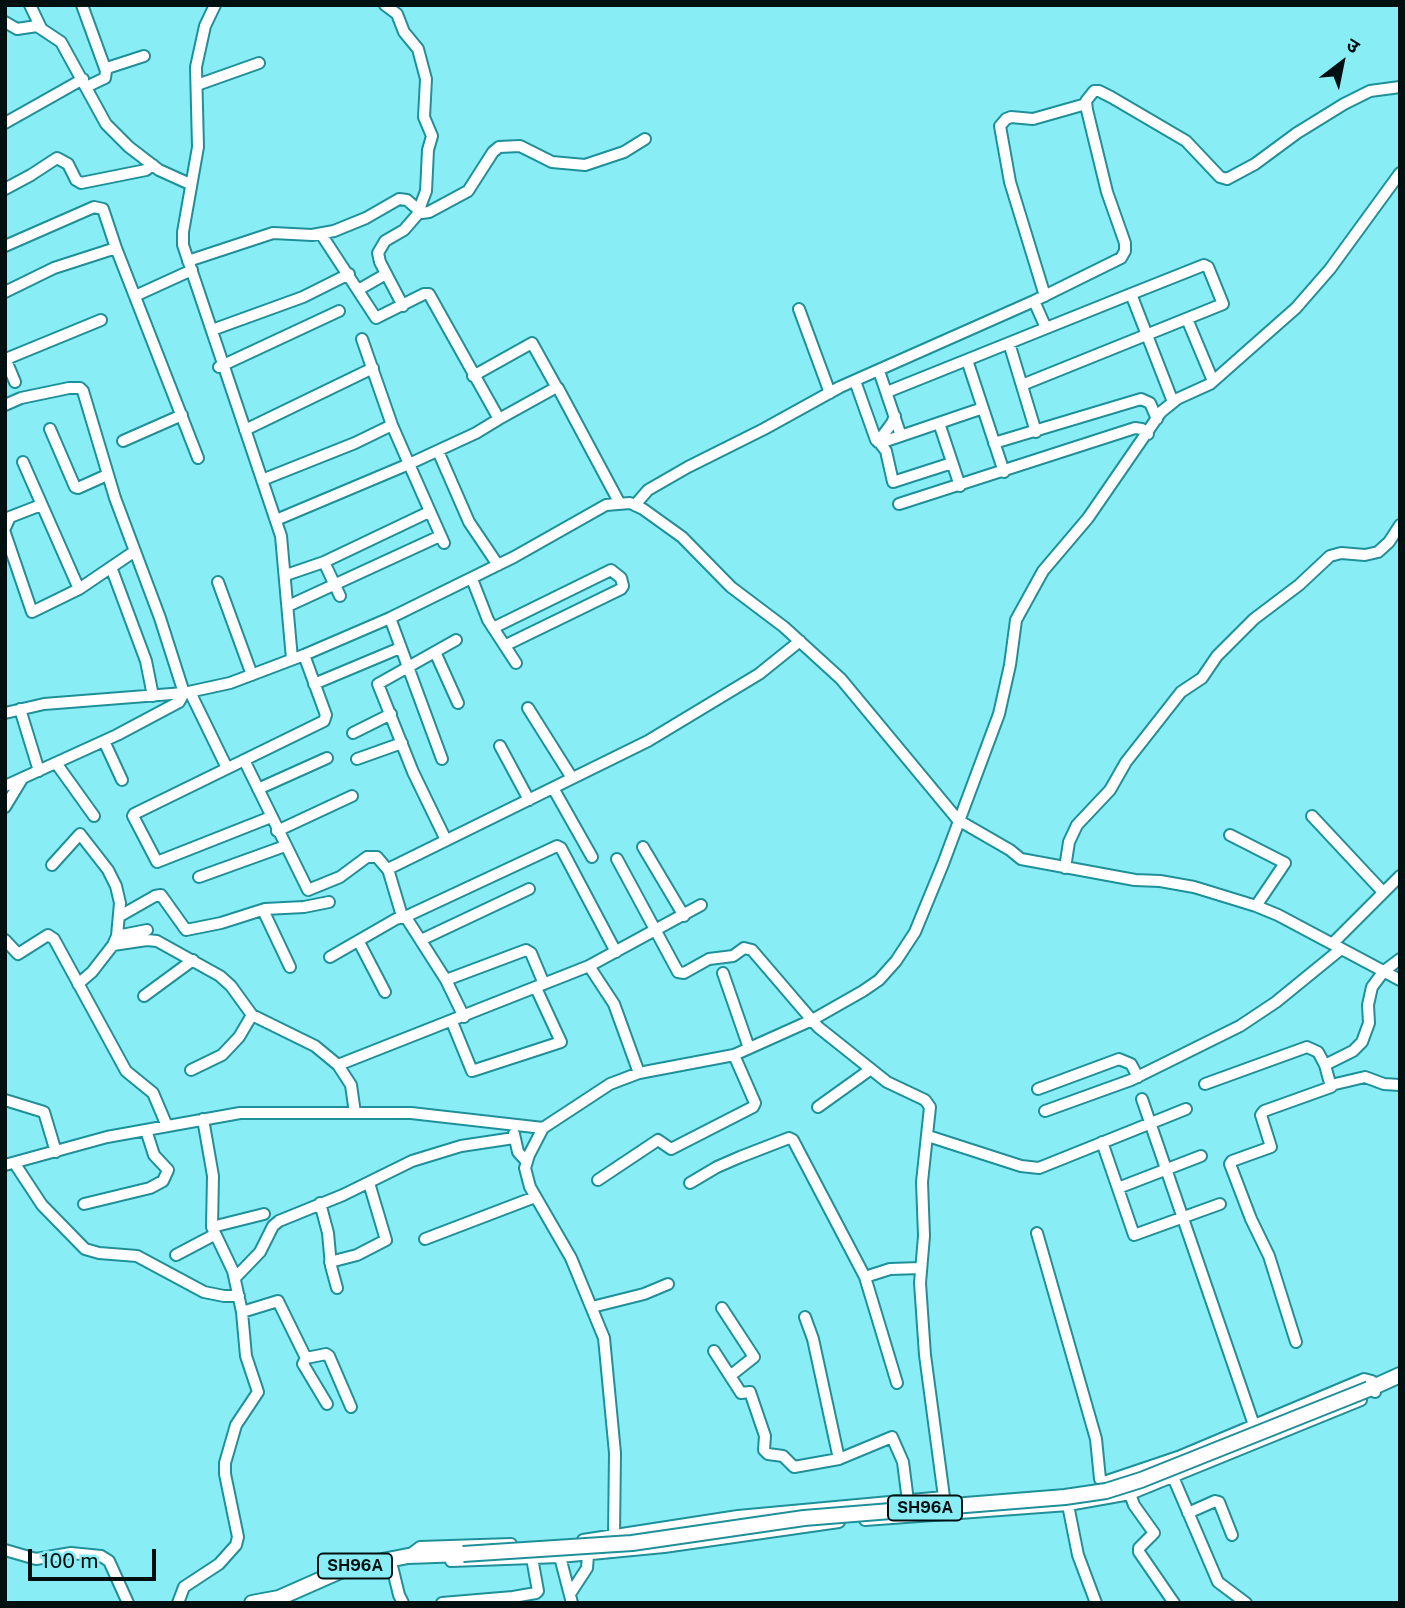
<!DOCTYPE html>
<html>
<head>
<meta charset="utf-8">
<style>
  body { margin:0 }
  #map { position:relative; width:1405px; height:1608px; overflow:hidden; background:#88edf5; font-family:"Public Sans","Noto Sans Devanagari",sans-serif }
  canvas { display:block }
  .frame { position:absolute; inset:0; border:7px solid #001011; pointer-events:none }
  .north { position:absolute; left:1307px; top:28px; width:70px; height:70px; -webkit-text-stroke:5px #88edf5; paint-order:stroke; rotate:32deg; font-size:19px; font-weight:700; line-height:28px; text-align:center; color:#001011 }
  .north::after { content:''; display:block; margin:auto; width:24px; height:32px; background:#001011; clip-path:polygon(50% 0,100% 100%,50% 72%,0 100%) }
  .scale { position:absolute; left:28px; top:1549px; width:128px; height:32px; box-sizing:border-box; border:4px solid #001011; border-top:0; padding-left:9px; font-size:21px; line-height:24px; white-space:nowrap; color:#001011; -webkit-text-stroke:5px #88edf5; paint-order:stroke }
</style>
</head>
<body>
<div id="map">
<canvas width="1405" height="1608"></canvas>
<div class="frame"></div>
<div class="north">उ</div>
<div class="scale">100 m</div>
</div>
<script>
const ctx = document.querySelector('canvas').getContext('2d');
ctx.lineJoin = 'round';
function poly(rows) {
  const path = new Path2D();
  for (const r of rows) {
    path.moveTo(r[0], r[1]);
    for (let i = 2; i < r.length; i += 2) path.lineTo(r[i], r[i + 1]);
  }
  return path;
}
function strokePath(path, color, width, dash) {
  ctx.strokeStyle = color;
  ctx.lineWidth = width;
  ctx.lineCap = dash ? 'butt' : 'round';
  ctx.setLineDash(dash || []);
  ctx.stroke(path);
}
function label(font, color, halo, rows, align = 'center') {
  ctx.font = font + ' "Public Sans",sans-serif';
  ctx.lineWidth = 5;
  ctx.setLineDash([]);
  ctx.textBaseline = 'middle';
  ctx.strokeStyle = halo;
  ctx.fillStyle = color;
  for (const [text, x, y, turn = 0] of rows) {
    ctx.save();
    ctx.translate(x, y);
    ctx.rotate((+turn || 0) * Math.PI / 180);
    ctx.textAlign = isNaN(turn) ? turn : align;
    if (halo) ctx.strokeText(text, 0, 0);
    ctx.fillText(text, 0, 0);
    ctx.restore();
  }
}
const minor = poly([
  [30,5,41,28],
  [82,5,106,71,105,78,86,87],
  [215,5,205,26,196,67,198,147,183,232,183,245,281,536,292,659],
  [385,5,397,14,404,32,418,49,426,79,424,117,432,136,428,150,426,191,417,215,404,230,385,241,378,253,380,262,403,306],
  [5,22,17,29,37,26,61,42,106,124,129,147,159,170,190,184],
  [106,71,107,68,144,56],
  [197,85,259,63],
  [5,123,83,79],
  [5,189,31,175,57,158,68,164,76,180,81,183,146,170,153,165],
  [321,234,376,318,424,294,429,294,499,419,555,388,558,388,619,502],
  [5,246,94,207,103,209,116,248,198,458],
  [188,261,273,233,312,235,334,231,366,218,399,199,407,200,422,213,429,212,468,191,493,152,499,147,520,146,552,162,585,165,624,152,645,139],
  [358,290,386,274],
  [5,292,54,268,116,248],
  [135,296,192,270],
  [1045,296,1010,182,1000,126,1006,119,1011,117,1033,119,1086,104],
  [1034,301,1046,328],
  [799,309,830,393],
  [1187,319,1213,381],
  [212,330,303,297,349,274],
  [362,339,392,425,409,464,476,433,499,419],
  [1009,343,1036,432],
  [5,358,15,382],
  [6,359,101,320],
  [967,360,1004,472],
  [219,367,339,311],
  [879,371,901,436],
  [473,376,532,343,557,388],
  [855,381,876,440,880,443,983,408],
  [1022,385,1223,304,1208,267,1204,265,1131,294],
  [887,392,1131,294,1173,402],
  [5,405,21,398,69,388,80,388,83,391,115,498,160,618,184,693,179,702,117,735,5,786],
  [939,423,960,486],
  [50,429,75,487,78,488,107,475],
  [245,430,373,368],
  [123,441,182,415],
  [878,442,892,423,895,416],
  [880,443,886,451,893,482,952,463],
  [994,443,1141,399,1150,403,1157,419],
  [438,451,469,522,498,565],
  [23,462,79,589],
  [262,480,355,443,392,425],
  [899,504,1135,428,1142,429,1148,434],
  [635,505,648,490,688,467,764,429,840,387,1034,301,1121,258,1125,251,1125,243,1107,192,1087,110,1086,101,1094,91,1099,91,1111,97,1186,141,1220,177,1227,179,1255,164,1297,133,1344,104,1370,91,1400,87],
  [276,520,409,464,444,543],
  [5,528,10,517,41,505],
  [5,533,32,612,79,589,135,551],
  [324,562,340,596],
  [111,567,146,661,153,696],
  [286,575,324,562,429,512],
  [472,579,488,620,516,663],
  [218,582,252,675],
  [288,606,440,536],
  [390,618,442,759],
  [493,628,611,570,621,578,623,586,621,589,506,645],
  [435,652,458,703],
  [314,684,400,648],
  [190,692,227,768],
  [528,708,572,778],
  [20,709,39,771],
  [5,713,44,704,184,693,230,683,304,655,390,618,514,557,606,505,630,503,643,509,682,537,731,587,784,627,841,679,958,820,1010,850,1021,859,1135,880,1160,881,1194,887,1256,906,1278,915,1400,980],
  [353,733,391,714],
  [104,741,122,780],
  [500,746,529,800],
  [357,759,402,743],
  [244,760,308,890,340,877,367,857,377,857,388,870],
  [56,763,94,816],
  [553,788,592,857],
  [258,789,327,758],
  [5,807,22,779],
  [1312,816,1383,892],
  [271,817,157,862,133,816,134,814,324,721,326,715,304,655],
  [277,831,352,796],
  [1230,835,1285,863,1256,906],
  [446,840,413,772,378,684,456,640],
  [643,847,684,916],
  [617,859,678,972,684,973,709,959,733,956,744,948,752,950,818,1027,887,1082,925,1100,930,1107,922,1182,924,1236,920,1283,925,1355,946,1512],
  [52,865,80,834,108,870,116,886,120,903,117,936,113,945,92,972,78,984],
  [1065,868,1069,842,1077,825,1110,790,1126,762,1181,692,1202,678,1217,656,1254,619,1299,585,1330,556,1341,553,1365,555,1378,552,1389,542,1400,525],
  [199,877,285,846],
  [263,910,290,967],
  [120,916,155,896,161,895,186,930,221,923,265,909,304,907,329,902],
  [402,916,388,869,648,741,759,674,800,641],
  [117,936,147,930],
  [5,940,18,954,48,935,54,939,126,1071,153,1093,167,1126],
  [421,940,529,889],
  [359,942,385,992],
  [1332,944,1400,876],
  [113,945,147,940,157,941,220,976,231,986,252,1015,315,1046,338,1065,351,1085,355,1113],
  [330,957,396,919,407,916],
  [589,966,701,905],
  [723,973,749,1048],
  [446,980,526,950,531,953,544,984],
  [144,996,193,960],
  [464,1017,446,980,407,919,407,916,557,846,561,848,616,952],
  [452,1022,472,1071,561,1042,536,988],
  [338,1065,589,966,614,1004,639,1073],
  [191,1070,222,1055,239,1037,252,1015],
  [1205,1084,1307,1047,1318,1052,1325,1065],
  [1331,1085,1365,1077,1384,1084,1400,1085],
  [1038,1089,1119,1059,1131,1064,1138,1077],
  [1142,1099,1254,1425],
  [5,1100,44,1112,56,1152],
  [818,1107,871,1069],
  [1045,1111,1131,1080,1240,1026,1276,1002,1341,949],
  [514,1134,518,1152,527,1162],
  [928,1136,1021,1166,1039,1168,1186,1109],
  [1102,1142,1134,1235,1220,1204],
  [15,1164,42,1205,85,1249,99,1253,137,1256,204,1292,224,1296,239,1296],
  [5,1165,107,1137,240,1113,411,1113,543,1128],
  [598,1180,658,1140,671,1149,753,1107,755,1103,734,1055],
  [690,1183,717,1167,740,1157,789,1138,793,1140,865,1277,897,1383],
  [1118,1188,1201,1156],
  [320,1203,328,1233,331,1266,337,1288],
  [84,1204,150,1188,163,1181,168,1170,154,1155,146,1130],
  [212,1227,264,1214],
  [1037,1233,1096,1439,1100,1479,1104,1482,1178,1457,1364,1379,1372,1381,1375,1392],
  [425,1239,535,1197],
  [176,1255,214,1235],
  [330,1262,357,1255,386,1240,369,1183],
  [865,1277,890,1269,921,1268],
  [235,1278,260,1252,273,1226,279,1221,343,1195,412,1161,461,1146,514,1138],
  [592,1307,644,1294,668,1284],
  [722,1308,754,1357,730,1376],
  [242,1312,278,1301,306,1358,326,1354,329,1356,351,1407],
  [805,1317,813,1339,839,1459],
  [1296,1342,1269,1256,1251,1219,1230,1164,1232,1161,1271,1147,1261,1115,1264,1111,1331,1087,1325,1065,1353,1051,1362,1042,1369,1023,1368,1005,1372,987,1384,971,1400,959],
  [714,1351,741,1393,750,1392,765,1436,764,1450,768,1454,783,1456,794,1467,839,1459,892,1437,903,1462,908,1501],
  [306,1358,303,1364,327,1404],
  [1173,1477,1218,1582,1246,1603],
  [1130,1494,1134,1505,1154,1533,1139,1548,1139,1552,1174,1603],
  [1068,1505,1078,1555,1096,1603],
  [1188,1513,1215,1501,1219,1502,1232,1535],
  [865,1520,1068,1505,1130,1494,1361,1400],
  [583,1540,738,1516,944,1497],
  [5,1550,36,1559,71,1553,101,1556,109,1561,128,1603],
  [611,1552,614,1536,615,1453,604,1338,571,1258,530,1187,525,1168,529,1155,543,1128,610,1084,639,1073,734,1055,812,1020,863,991,879,980,896,961,915,932,943,864,999,714,1010,665,1016,620,1043,571,1088,518,1161,412,1177,399,1210,384,1296,308,1330,269,1400,173],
  [408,1556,420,1547,511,1544],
  [560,1557,572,1603],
  [390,1558,399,1595,403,1603],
  [451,1561,560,1557,664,1547,839,1522],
  [570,1594,587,1568,588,1555],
  [178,1603,184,1587,219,1564,236,1545,238,1537,225,1474,225,1463,236,1425,258,1392,246,1356,242,1312,233,1271,212,1227,213,1176,203,1119],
  [442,1603,513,1597,536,1593,538,1591,532,1558]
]);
const major = poly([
  [1369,1389,1400,1375],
  [252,1603,279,1598,347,1568,408,1556,463,1554]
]);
strokePath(minor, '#1f9099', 14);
strokePath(major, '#1f9099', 18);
strokePath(minor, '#fff', 10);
strokePath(major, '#fff', 14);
const majorBridge = poly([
  [463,1554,632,1543,804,1518,1065,1497,1106,1491,1141,1480,1369,1389]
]);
strokePath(majorBridge, '#1f9099', 18, []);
strokePath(majorBridge, '#fff', 14);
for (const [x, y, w] of [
  [925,1508,74],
  [355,1566,74]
]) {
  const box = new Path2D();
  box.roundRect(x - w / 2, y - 12.5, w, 25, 5);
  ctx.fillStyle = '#88edf5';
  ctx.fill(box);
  strokePath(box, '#001011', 2);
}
label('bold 16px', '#001011', null, [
  ["SH96A",925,1508],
  ["SH96A",355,1566]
]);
</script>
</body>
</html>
